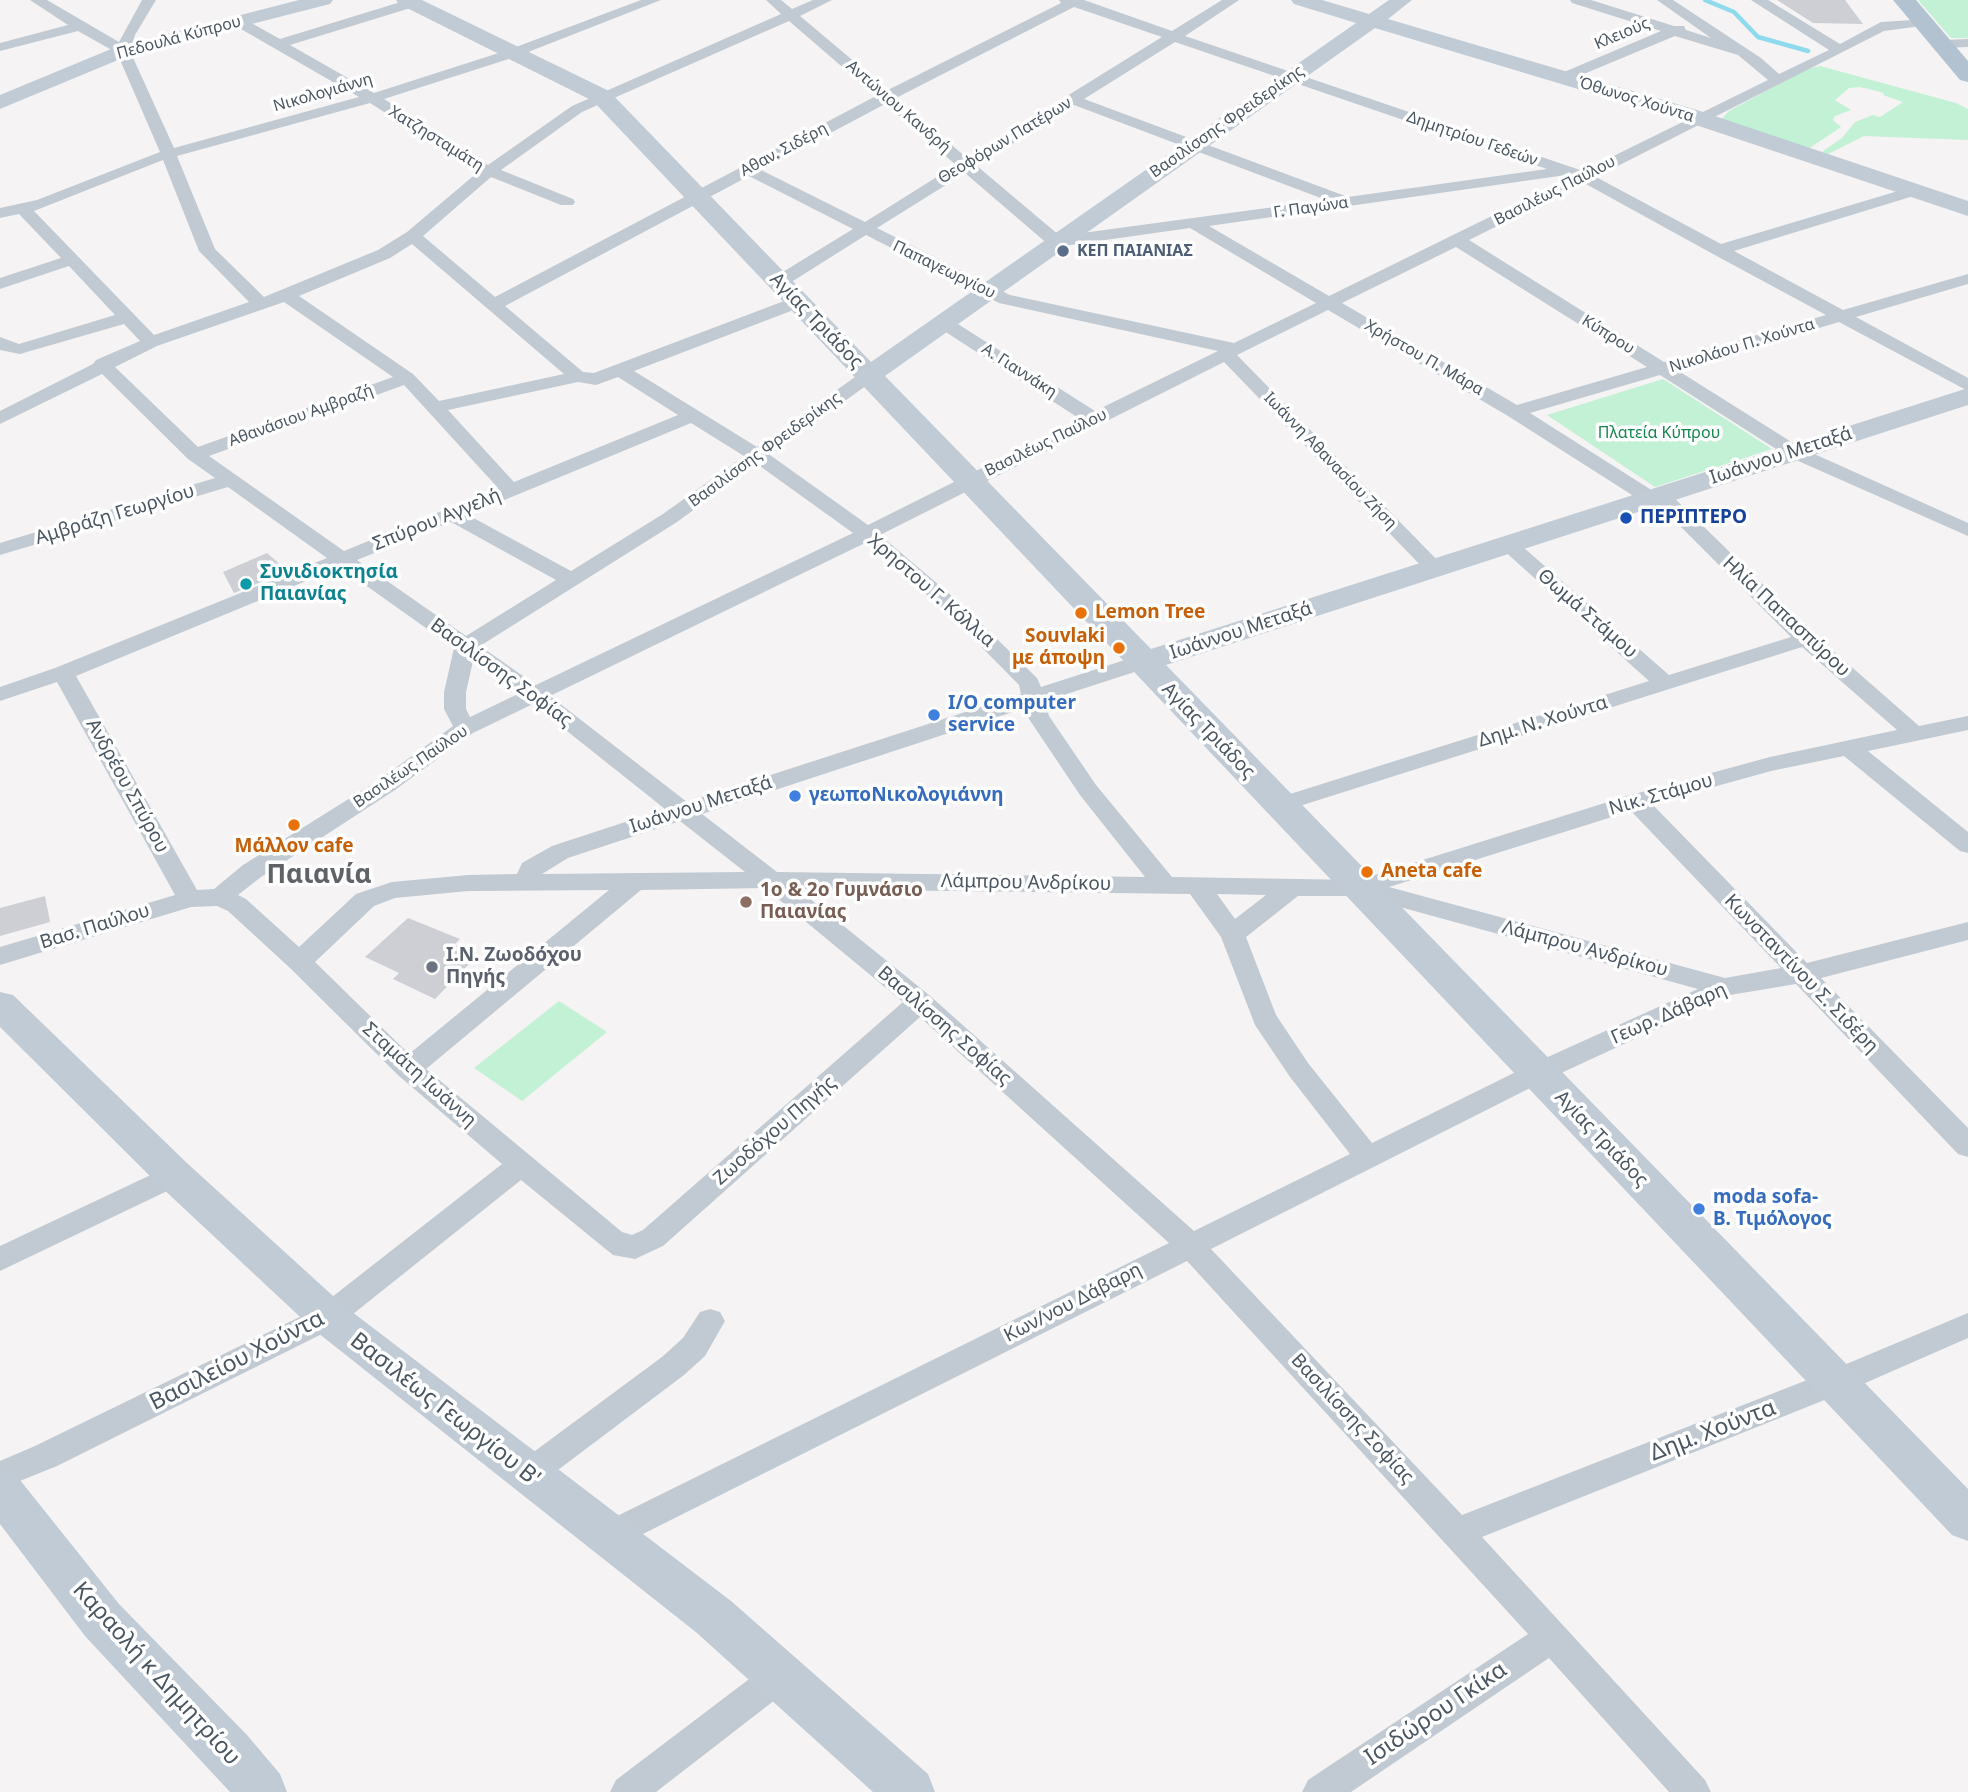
<!DOCTYPE html>
<html>
<head>
<meta charset="utf-8">
<style>
  body { margin:0 }
  canvas { display:block; background:#f5f3f3 }
</style>
</head>
<body>
<canvas width="1968" height="1792"></canvas>
<script>
const ctx = document.querySelector('canvas').getContext('2d');
ctx.lineJoin = 'round';
function fillPath(path, color) {
  ctx.fillStyle = color;
  ctx.fill(path, 'evenodd');
}
function poly(rows) {
  const path = new Path2D();
  for (const r of rows) {
    path.moveTo(r[0], r[1]);
    for (let i = 2; i < r.length; i += 2) path.lineTo(r[i], r[i + 1]);
  }
  return path;
}
function strokePath(path, color, width, dash) {
  ctx.strokeStyle = color;
  ctx.lineWidth = width;
  ctx.lineCap = dash ? 'butt' : 'round';
  ctx.setLineDash(dash || []);
  ctx.stroke(path);
}
function label(font, color, halo, rows, align = 'center') {
  ctx.font = font + ' "Noto Sans",sans-serif';
  ctx.lineWidth = 7;
  ctx.setLineDash([]);
  ctx.textBaseline = 'middle';
  ctx.strokeStyle = halo;
  ctx.fillStyle = color;
  for (const [text, x, y, turn = 0] of rows) {
    ctx.save();
    ctx.translate(x, y);
    ctx.rotate((+turn || 0) * Math.PI / 180);
    ctx.textAlign = isNaN(turn) ? turn : align;
    if (halo) ctx.strokeText(text, 0, 0);
    ctx.fillText(text, 0, 0);
    ctx.restore();
  }
}
fillPath(poly([
  [1918,0,1968,0,1968,38,1951,38],
  [1820,66,1956,103,1968,109,1968,140,1864,136,1824,156,1823,151,1842,138,1855,122,1873,115,1880,117,1903,102,1883,95,1884,93,1860,87,1849,88,1835,100,1851,110,1835,116,1833,120,1841,127,1808,149,1721,120,1729,111,1790,78,1807,69],
  [1663,379,1772,449,1655,487,1547,415],
  [559,1001,607,1032,522,1101,474,1068]
]), '#c3f1d5');
strokePath(poly([
  [1705,0,1734,12,1758,37,1808,51]
]), '#90daee', 4.5);
fillPath(poly([
  [1777,0,1845,0,1863,24,1813,23],
  [267,553,288,571,234,593,223,572],
  [45,896,50,922,0,936,0,908],
  [408,918,460,939,454,945,458,946,454,950,474,959,435,999,393,979,399,973,365,957]
]), '#cdcfd5');
fillPath(poly([
  [30,0,47,0,119,42,142,0,156,0,135,35,130,51,174,148,359,97,234,25,234,19,244,19,280,39,407,0,417,0,417,6,290,45,374,93,508,50,641,0,661,0,518,56,384,99,488,165,572,106,781,14,766,0,781,0,792,9,813,0,832,0,800,16,888,90,1061,3,1059,0,1084,0,1172,31,1222,0,1239,0,1185,36,1583,171,1768,80,1738,55,1675,36,1567,81,1557,81,1555,78,1557,75,1661,31,1572,3,1570,0,1591,0,1674,26,1684,26,1686,30,1711,38,1657,0,1673,0,1761,58,1779,74,1829,50,1751,0,1768,0,1840,44,1881,22,1929,19,1929,25,1884,31,1596,177,1721,244,1908,188,1920,188,1922,191,1920,194,1734,251,1843,310,1968,274,1968,284,1856,317,1968,378,1968,391,1839,322,1677,370,1801,448,1968,523,1968,536,1787,456,1660,375,1530,413,1653,491,1667,491,1814,634,1919,726,1968,716,1968,730,1868,751,1968,832,1968,853,1960,851,1844,756,1771,771,1652,804,1807,963,1968,922,1968,940,1821,978,1968,1128,1968,1157,1958,1154,1796,984,1730,995,1546,1080,1211,1249,1462,1515,1825,1373,1968,1313,1968,1338,1847,1391,1482,1537,1705,1780,1711,1792,1669,1792,1549,1658,1351,1792,1302,1792,1308,1780,1528,1634,1187,1261,621,1545,610,1550,599,1545,594,1535,599,1525,1169,1243,920,1017,663,1246,635,1259,613,1255,521,1180,338,1326,57,1466,0,1489,0,1461,35,1446,318,1308,502,1164,399,1076,290,968,228,911,217,906,191,907,0,965,0,947,175,895,57,682,0,701,0,687,55,668,327,558,228,487,0,555,0,543,215,478,188,459,102,374,0,424,0,411,93,364,96,360,140,341,124,324,20,354,0,350,0,337,19,344,115,315,69,266,0,289,0,278,61,258,19,214,0,218,0,208,37,200,160,152,117,53,78,31,0,51,0,43,68,25,30,0],
  [1074,7,1162,37,967,158,896,98,1074,7],
  [789,21,876,96,495,297,423,236,491,177,561,205,573,205,575,202,573,199,501,170,582,112,789,21],
  [1175,42,1547,169,1348,197,1084,99,1175,42],
  [370,103,478,172,407,232,378,250,264,297,215,249,177,156,370,103],
  [885,104,956,165,865,222,761,170,885,104],
  [1074,105,1326,200,1060,236,977,166,1074,105],
  [163,160,199,251,249,302,154,335,34,211,163,160],
  [965,173,1050,246,1056,247,1190,228,1316,303,1234,343,1010,295,877,228,965,173],
  [1566,175,1571,177,1329,296,1209,226,1566,175],
  [749,176,853,229,773,278,770,282,773,286,785,286,866,235,999,303,1218,351,1095,411,950,319,938,319,935,323,938,327,1080,419,868,525,770,455,874,380,877,376,874,372,862,372,757,447,634,371,804,306,807,302,804,298,792,298,594,373,583,372,505,306,749,176],
  [1584,183,1713,254,1826,315,1664,362,1469,240,1584,183],
  [412,244,564,374,439,401,413,374,299,296,390,258,412,244],
  [1456,247,1647,367,1517,405,1342,303,1456,247],
  [284,302,393,377,198,447,115,367,157,346,284,302],
  [1328,310,1508,416,1643,502,1656,502,1791,637,1669,675,1515,540,1501,540,1498,544,1501,548,1649,681,1271,800,1267,805,1271,810,1279,813,1287,810,1802,647,1897,730,1770,757,1627,796,1359,880,1172,877,1096,785,1049,716,1045,701,1150,667,1153,662,1150,657,1134,657,1041,687,1037,678,959,602,880,535,1224,362,1427,572,1441,572,1444,568,1441,564,1237,355,1328,310],
  [618,377,678,415,514,482,448,410,578,382,596,385,618,377],
  [404,385,498,488,344,551,209,456,404,385],
  [691,423,744,456,663,514,571,571,468,515,691,423],
  [757,464,853,533,536,685,480,646,677,522,757,464],
  [451,522,556,580,466,636,357,560,451,522],
  [865,543,945,610,1019,685,1021,694,687,802,550,696,865,543],
  [340,567,454,648,444,692,444,709,453,726,379,780,243,865,214,889,197,890,76,676,340,567],
  [473,661,518,694,470,717,466,709,466,692,473,661],
  [533,704,665,809,552,846,522,863,517,874,468,875,392,882,356,894,299,947,246,899,238,895,261,877,395,790,473,733,533,704],
  [1025,708,1027,716,1080,795,1145,877,777,872,702,814,1025,708],
  [1631,811,1781,968,1725,978,1389,887,1631,811],
  [680,821,745,872,542,874,568,858,680,821],
  [765,888,903,1002,643,1230,632,1235,622,1232,426,1069,641,890,765,888],
  [798,889,1190,894,1221,937,1255,1025,1290,1077,1350,1154,1194,1231,929,995,798,889],
  [609,890,409,1054,315,962,374,906,395,898,468,891,609,890],
  [1217,894,1266,895,1235,919,1217,894],
  [1298,896,1360,896,1698,989,1528,1066,1372,1143,1308,1063,1276,1015,1246,937,1298,896],
  [1968,39,1968,47,1942,48,1935,44,1942,40,1968,39],
  [174,1164,184,1167,188,1175,184,1183,0,1271,0,1246,174,1164],
  [710,1309,720,1312,725,1321,705,1356,684,1375,538,1485,527,1489,516,1485,511,1475,516,1465,662,1357,683,1338,700,1312,710,1309],
  [781,1659,793,1664,798,1675,793,1686,656,1792,610,1792,616,1780,769,1664,781,1659]
]), '#c1cad2');
fillPath(poly([
  [299,0,333,0,330,4,130,55,0,109,0,95,116,47,299,0],
  [396,0,422,0,609,91,871,362,1356,23,1294,4,1291,0,1322,0,1369,14,1389,0,1412,0,1388,19,1697,110,1968,201,1968,216,1681,120,1375,28,885,376,1151,649,1968,388,1968,405,1166,665,1968,1489,1968,1541,1952,1535,593,101,399,4,396,0],
  [0,992,13,995,188,1164,343,1305,731,1601,928,1774,935,1792,873,1792,697,1633,313,1329,160,1186,0,1027,0,992],
  [0,1469,16,1475,119,1604,247,1735,280,1774,287,1792,230,1792,85,1636,0,1524,0,1469]
]), '#c1cbd6');
fillPath(poly([
  [1893,0,1916,0,1968,61,1968,82,1960,80,1893,0]
]), '#b3c2d1');
for (const [x, y, r, color] of [
  [1063,251,7,"#5c6f8a"],
  [1626,518,7,"#1a4fb4"],
  [246,584,7,"#0f9aa8"],
  [1081,613,7,"#e8710a"],
  [1119,648,7,"#e8710a"],
  [934,715,7,"#3f7fe0"],
  [795,796,7,"#3f7fe0"],
  [294,825,7,"#e8710a"],
  [1367,872,7,"#e8710a"],
  [746,902,7,"#8d6e63"],
  [432,967,7,"#6b7280"],
  [1699,1209,7,"#3f7fe0"]
]) {
  const dot = new Path2D();
  dot.arc(x, y, r, 0, 2 * Math.PI);
  ctx.fillStyle = color;
  ctx.fill(dot);
  strokePath(dot, '#fff', 2.5);
}
label('16px', '#4a5661', '#fff', [
  ["Κλειούς",1622,34,-23],
  ["Πεδουλά Κύπρου",179,38,-15],
  ["Νικολογιάννη",323,93,-16],
  ["Όθωνος Χούντα",1636,100,17],
  ["Αντώνιου Κανδρή",898,107,41],
  ["Βασιλίσσης Φρειδερίκης",1227,122,-35],
  ["Χατζησταμάτη",436,139,32],
  ["Δημητρίου Γεδεών",1472,139,19],
  ["Θεοφόρων Πατέρων",1005,141,-31],
  ["Αθαν. Σιδέρη",784,150,-28],
  ["Βασιλέως Παύλου",1555,191,-27],
  ["Γ. Παγώνα",1311,208,-8],
  ["Παπαγεωργίου",944,270,26],
  ["Κύπρου",1608,335,32],
  ["Νικολάου Π. Χούντα",1742,346,-17],
  ["Χρήστου Π. Μάρα",1424,358,30],
  ["Α. Γιαννάκη",1019,371,33],
  ["Αθανάσιου Αμβραζή",301,416,-20],
  ["Βασιλέως Παύλου",1046,443,-26],
  ["Βασιλίσσης Φρειδερίκης",765,450,-36],
  ["Ιωάννη Αθανασίου Ζήση",1330,461,46],
  ["Βασιλέως Παύλου",411,767,-34]
]);
label('bold 16px', '#4e5e75', '#fff', [
  ["ΚΕΠ ΠΑΙΑΝΙΑΣ",1077,251]
], 'left');
label('16px', '#17864f', '#fff', [
  ["Πλατεία Κύπρου",1659,433]
]);
label('19px', '#4a5661', '#fff', [
  ["Αγίας Τριάδος",816,321,46],
  ["Ιωάννου Μεταξά",1781,456,-18],
  ["Αμβράζη Γεωργίου",115,515,-17],
  ["Σπύρου Αγγελή",437,520,-22],
  ["Χρηστου Γ. Κόλλια",931,591,41],
  ["Θωμά Στάμου",1587,614,41],
  ["Ηλία Παπασπύρου",1786,617,43],
  ["Ιωάννου Μεταξά",1241,631,-18],
  ["Βασιλίσσης Σοφίας",501,673,36],
  ["Δημ. Ν. Χούντα",1543,722,-17],
  ["Αγίας Τριάδος",1208,731,46],
  ["Ανδρέου Σπύρου",127,786,61],
  ["Νικ. Στάμου",1661,795,-16],
  ["Ιωάννου Μεταξά",701,805,-18],
  ["Λάμπρου Ανδρίκου",1026,883,1],
  ["Βασ. Παύλου",95,927,-17],
  ["Λάμπρου Ανδρίκου",1585,949,15],
  ["Κωνσταντίνου Σ. Σιδέρη",1801,974,46],
  ["Γεωρ. Δάβαρη",1669,1014,-24],
  ["Βασιλίσσης Σοφίας",944,1026,41],
  ["Σταμάτη Ιωάννη",419,1075,42],
  ["Ζωοδόχου Πηγής",775,1131,-41],
  ["Αγίας Τριάδος",1601,1139,46],
  ["Κων/νου Δάβαρη",1073,1303,-27],
  ["Βασιλίσσης Σοφίας",1352,1419,47]
]);
label('bold 19px', '#164399', '#fff', [
  ["ΠΕΡΙΠΤΕΡΟ",1640,518]
], 'left');
label('bold 19px', '#0d838f', '#fff', [
  ["Συνιδιοκτησία",260,573],
  ["Παιανίας",260,595]
], 'left');
label('bold 19px', '#c56008', '#fff', [
  ["Lemon Tree",1095,613],
  ["Souvlaki",1105,637,"right"],
  ["με άποψη",1105,659,"right"],
  ["Μάλλον cafe",294,847,"center"],
  ["Aneta cafe",1381,872]
], 'left');
label('bold 19px', '#366cbe', '#fff', [
  ["I/O computer",948,704],
  ["service",948,726],
  ["γεωποΝικολογιάννη",809,796],
  ["moda sofa-",1713,1198],
  ["Β. Τιμόλογος",1713,1220]
], 'left');
label('bold 19px', '#785e54', '#fff', [
  ["1ο & 2ο Γυμνάσιο",760,891],
  ["Παιανίας",760,913]
], 'left');
label('bold 19px', '#5b616d', '#fff', [
  ["Ι.Ν. Ζωοδόχου",446,956],
  ["Πηγής",446,978]
], 'left');
label('23px', '#4a5661', '#fff', [
  ["Βασιλείου Χούντα",237,1361,-27],
  ["Βασιλέως Γεωργίου Β'",445,1410,38],
  ["Δημ. Χούντα",1713,1431,-21],
  ["Καραολή κ Δημητρίου",156,1674,48],
  ["Ισιδώρου Γκίκα",1436,1714,-34]
]);
label('bold 26px', '#5f6368', '#fff', [
  ["Παιανία",319,876]
]);
</script>
</body>
</html>
